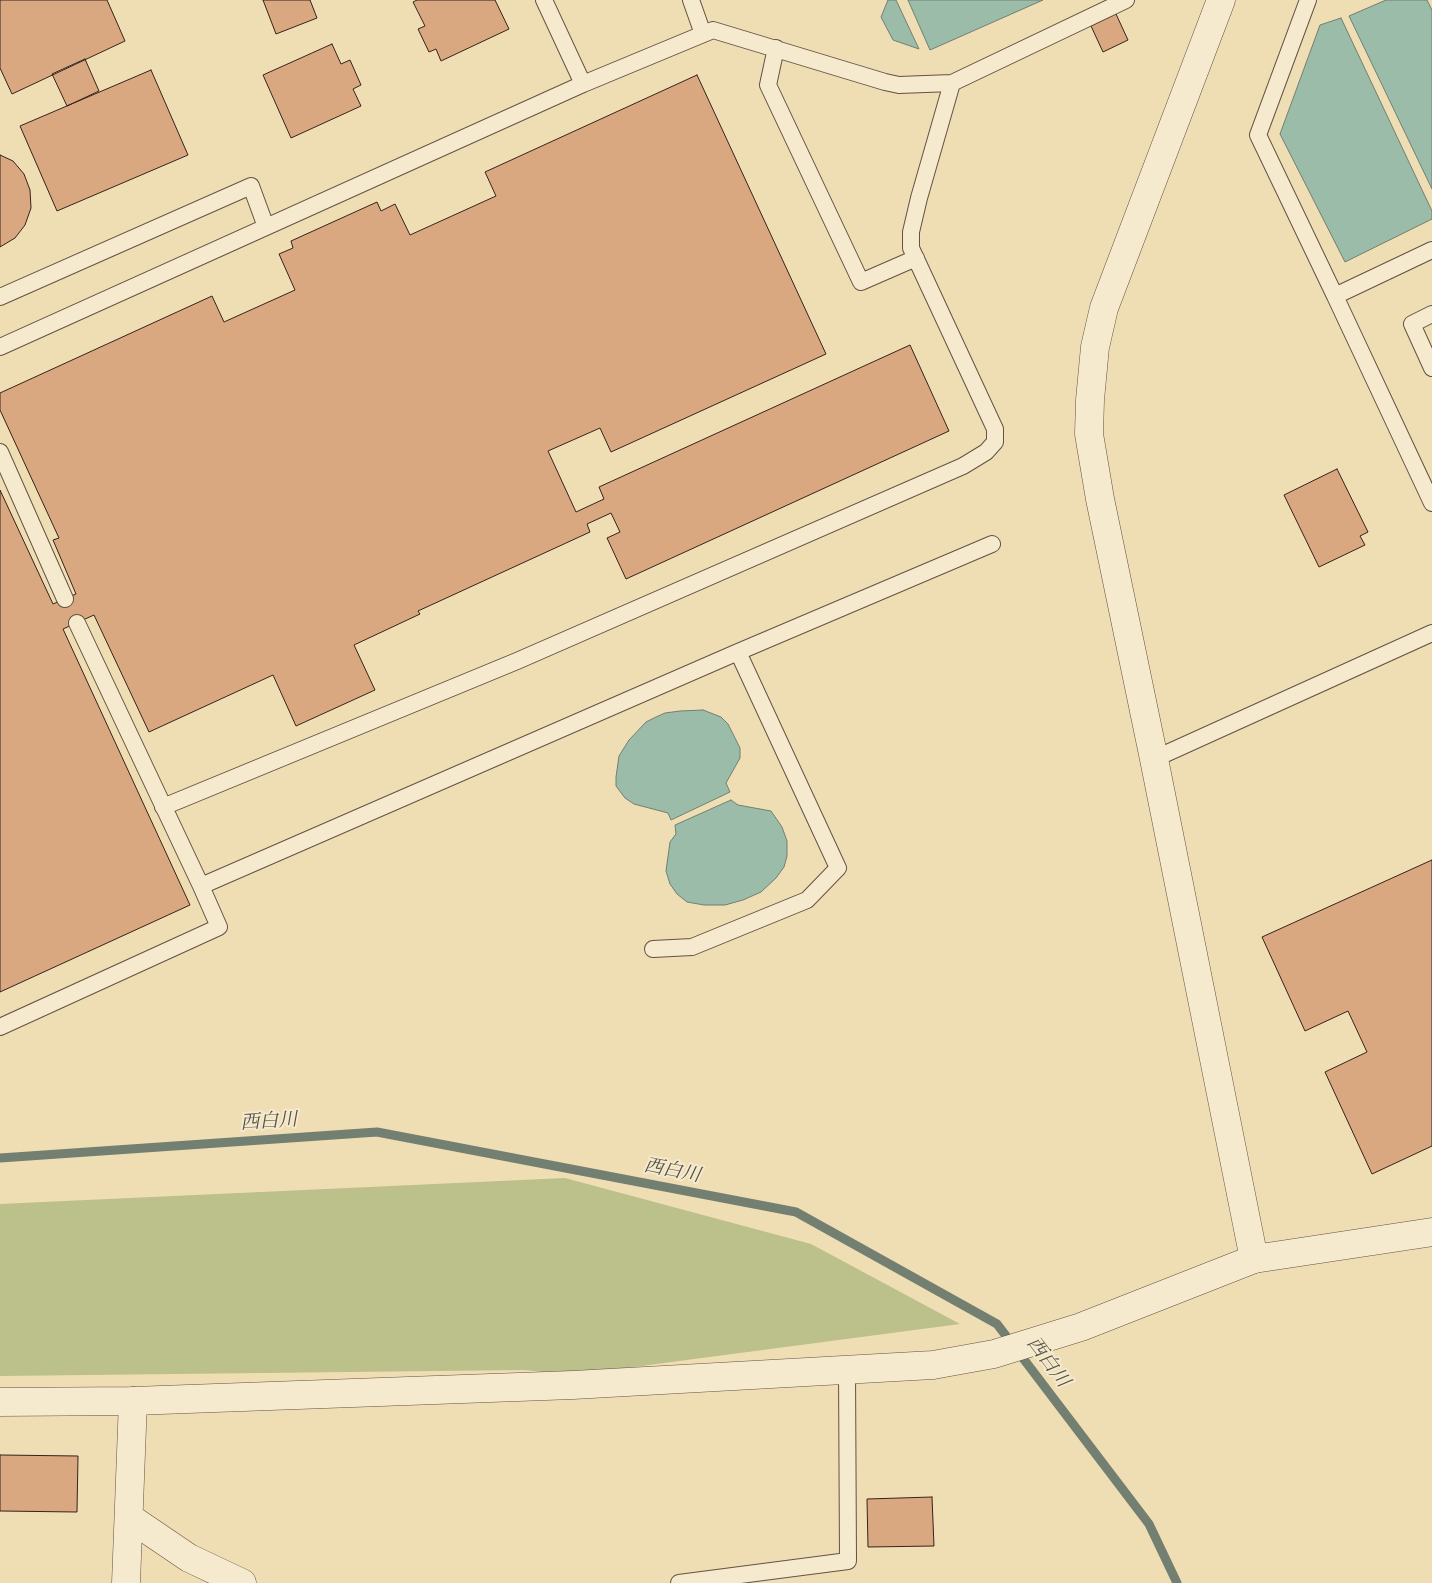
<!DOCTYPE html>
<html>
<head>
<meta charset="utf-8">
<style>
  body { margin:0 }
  canvas { display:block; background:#efddb3 }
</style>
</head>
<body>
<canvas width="1432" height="1583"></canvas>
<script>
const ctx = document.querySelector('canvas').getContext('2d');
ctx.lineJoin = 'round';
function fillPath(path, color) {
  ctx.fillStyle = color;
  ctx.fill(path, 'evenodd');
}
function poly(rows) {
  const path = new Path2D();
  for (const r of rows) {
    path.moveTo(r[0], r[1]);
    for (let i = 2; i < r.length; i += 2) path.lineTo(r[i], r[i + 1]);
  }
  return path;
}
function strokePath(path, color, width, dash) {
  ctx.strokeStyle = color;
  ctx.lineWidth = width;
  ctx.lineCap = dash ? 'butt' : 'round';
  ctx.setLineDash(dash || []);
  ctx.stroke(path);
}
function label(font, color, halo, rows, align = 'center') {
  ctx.font = font + ' "IM FELL English","Noto Serif JP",serif';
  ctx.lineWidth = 4;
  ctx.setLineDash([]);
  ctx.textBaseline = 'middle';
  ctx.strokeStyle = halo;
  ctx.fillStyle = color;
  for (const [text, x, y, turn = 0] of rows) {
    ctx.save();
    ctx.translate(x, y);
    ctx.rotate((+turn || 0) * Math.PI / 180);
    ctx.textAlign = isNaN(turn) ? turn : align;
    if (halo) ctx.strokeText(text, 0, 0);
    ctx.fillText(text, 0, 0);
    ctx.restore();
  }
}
fillPath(poly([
  [565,1178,811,1244,960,1324,573,1375,524,1370,0,1376,0,1204]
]), '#bcc08a');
const water = poly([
  [888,0,896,0,919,49,893,40,881,17,888,0],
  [908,0,1043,0,930,50,908,0],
  [1386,0,1427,0,1432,10,1432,189,1349,16,1386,0],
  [1341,18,1432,211,1432,219,1345,262,1280,134,1320,25,1341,18],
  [703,710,721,717,728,724,740,748,740,758,726,783,730,792,671,820,668,813,634,804,625,798,616,786,616,777,619,756,629,740,646,722,656,717,665,713,680,711,703,710],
  [731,800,738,805,771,811,782,827,787,841,787,856,784,867,776,878,761,892,743,900,725,905,704,905,687,902,677,894,670,884,666,871,670,842,676,834,675,825,731,800]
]);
fillPath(water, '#9abca9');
strokePath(water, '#727f71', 1);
strokePath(poly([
  [0,1158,377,1132,796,1212,997,1324,1149,1524,1177,1583]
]), '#727f71', 9);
const building = poly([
  [0,0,107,0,125,41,12,94,0,68,0,0],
  [263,0,310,0,317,18,276,34,263,0],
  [417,0,495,0,509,29,441,61,436,49,429,52,418,29,425,26,413,2,417,0],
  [1116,14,1128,40,1103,52,1091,26,1116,14],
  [332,44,341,64,350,60,361,85,353,89,361,106,291,138,263,75,332,44],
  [85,59,99,91,67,106,52,74,85,59],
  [151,70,188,155,57,211,20,126,151,70],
  [697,75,826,354,611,452,600,428,548,451,576,512,604,499,599,487,910,345,949,431,626,579,607,538,620,532,611,513,587,524,590,532,418,611,420,614,354,645,375,690,296,726,273,675,149,732,94,615,63,629,190,905,0,992,0,490,53,604,76,594,53,540,59,538,0,410,0,393,212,296,224,322,295,290,279,254,293,248,291,241,377,202,381,211,395,204,410,235,496,196,485,172,697,75],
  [0,155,13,161,24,174,30,190,31,208,25,225,15,238,0,247,0,155],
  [1337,469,1368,532,1360,536,1365,545,1319,567,1284,495,1337,469],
  [1432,860,1432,1146,1372,1174,1325,1072,1367,1052,1348,1011,1305,1031,1262,937,1432,860],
  [0,1455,78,1456,77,1512,0,1511,0,1455],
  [932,1497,934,1546,868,1547,867,1499,932,1497]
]);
fillPath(building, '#d9a780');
strokePath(building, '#36231c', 1);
const service = poly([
  [544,0,583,84],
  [691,0,703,34],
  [1308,0,1258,135,1335,296],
  [776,48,768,85,861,282,916,258],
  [1432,250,1335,296,1432,503],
  [0,297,251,186,266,227],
  [1432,314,1412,324,1432,368],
  [0,347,583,84,713,30,885,82,899,85,952,83,1126,0],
  [0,452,65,599],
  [77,623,201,886],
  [1154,759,1432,633],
  [163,807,517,661,963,466,986,452,995,442,995,429,911,248,911,232,919,198,952,83],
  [653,949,692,947,807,900,838,868,738,652],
  [0,1027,219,927,201,886,738,652,992,544],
  [679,1583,848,1561,847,1370]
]);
const minor = poly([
  [1221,0,1104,308,1095,347,1090,400,1089,434,1100,499,1154,759,1254,1259],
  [130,1518,189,1558,242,1583],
  [126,1583,133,1401]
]);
const tertiary = poly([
  [0,1402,133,1401,573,1385,933,1365,994,1354,1081,1327,1254,1259,1432,1232]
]);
strokePath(service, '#645242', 18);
strokePath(minor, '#645242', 29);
strokePath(tertiary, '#645242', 29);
strokePath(service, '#f5e9ce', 16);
strokePath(minor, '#f5e9ce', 28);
strokePath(tertiary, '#f5e9ce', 28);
label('italic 19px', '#545146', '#f5e9ce', [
  ["西白川",269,1123,-4],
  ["西白川",672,1172,11],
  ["西白川",1047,1363,53]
]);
</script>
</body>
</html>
